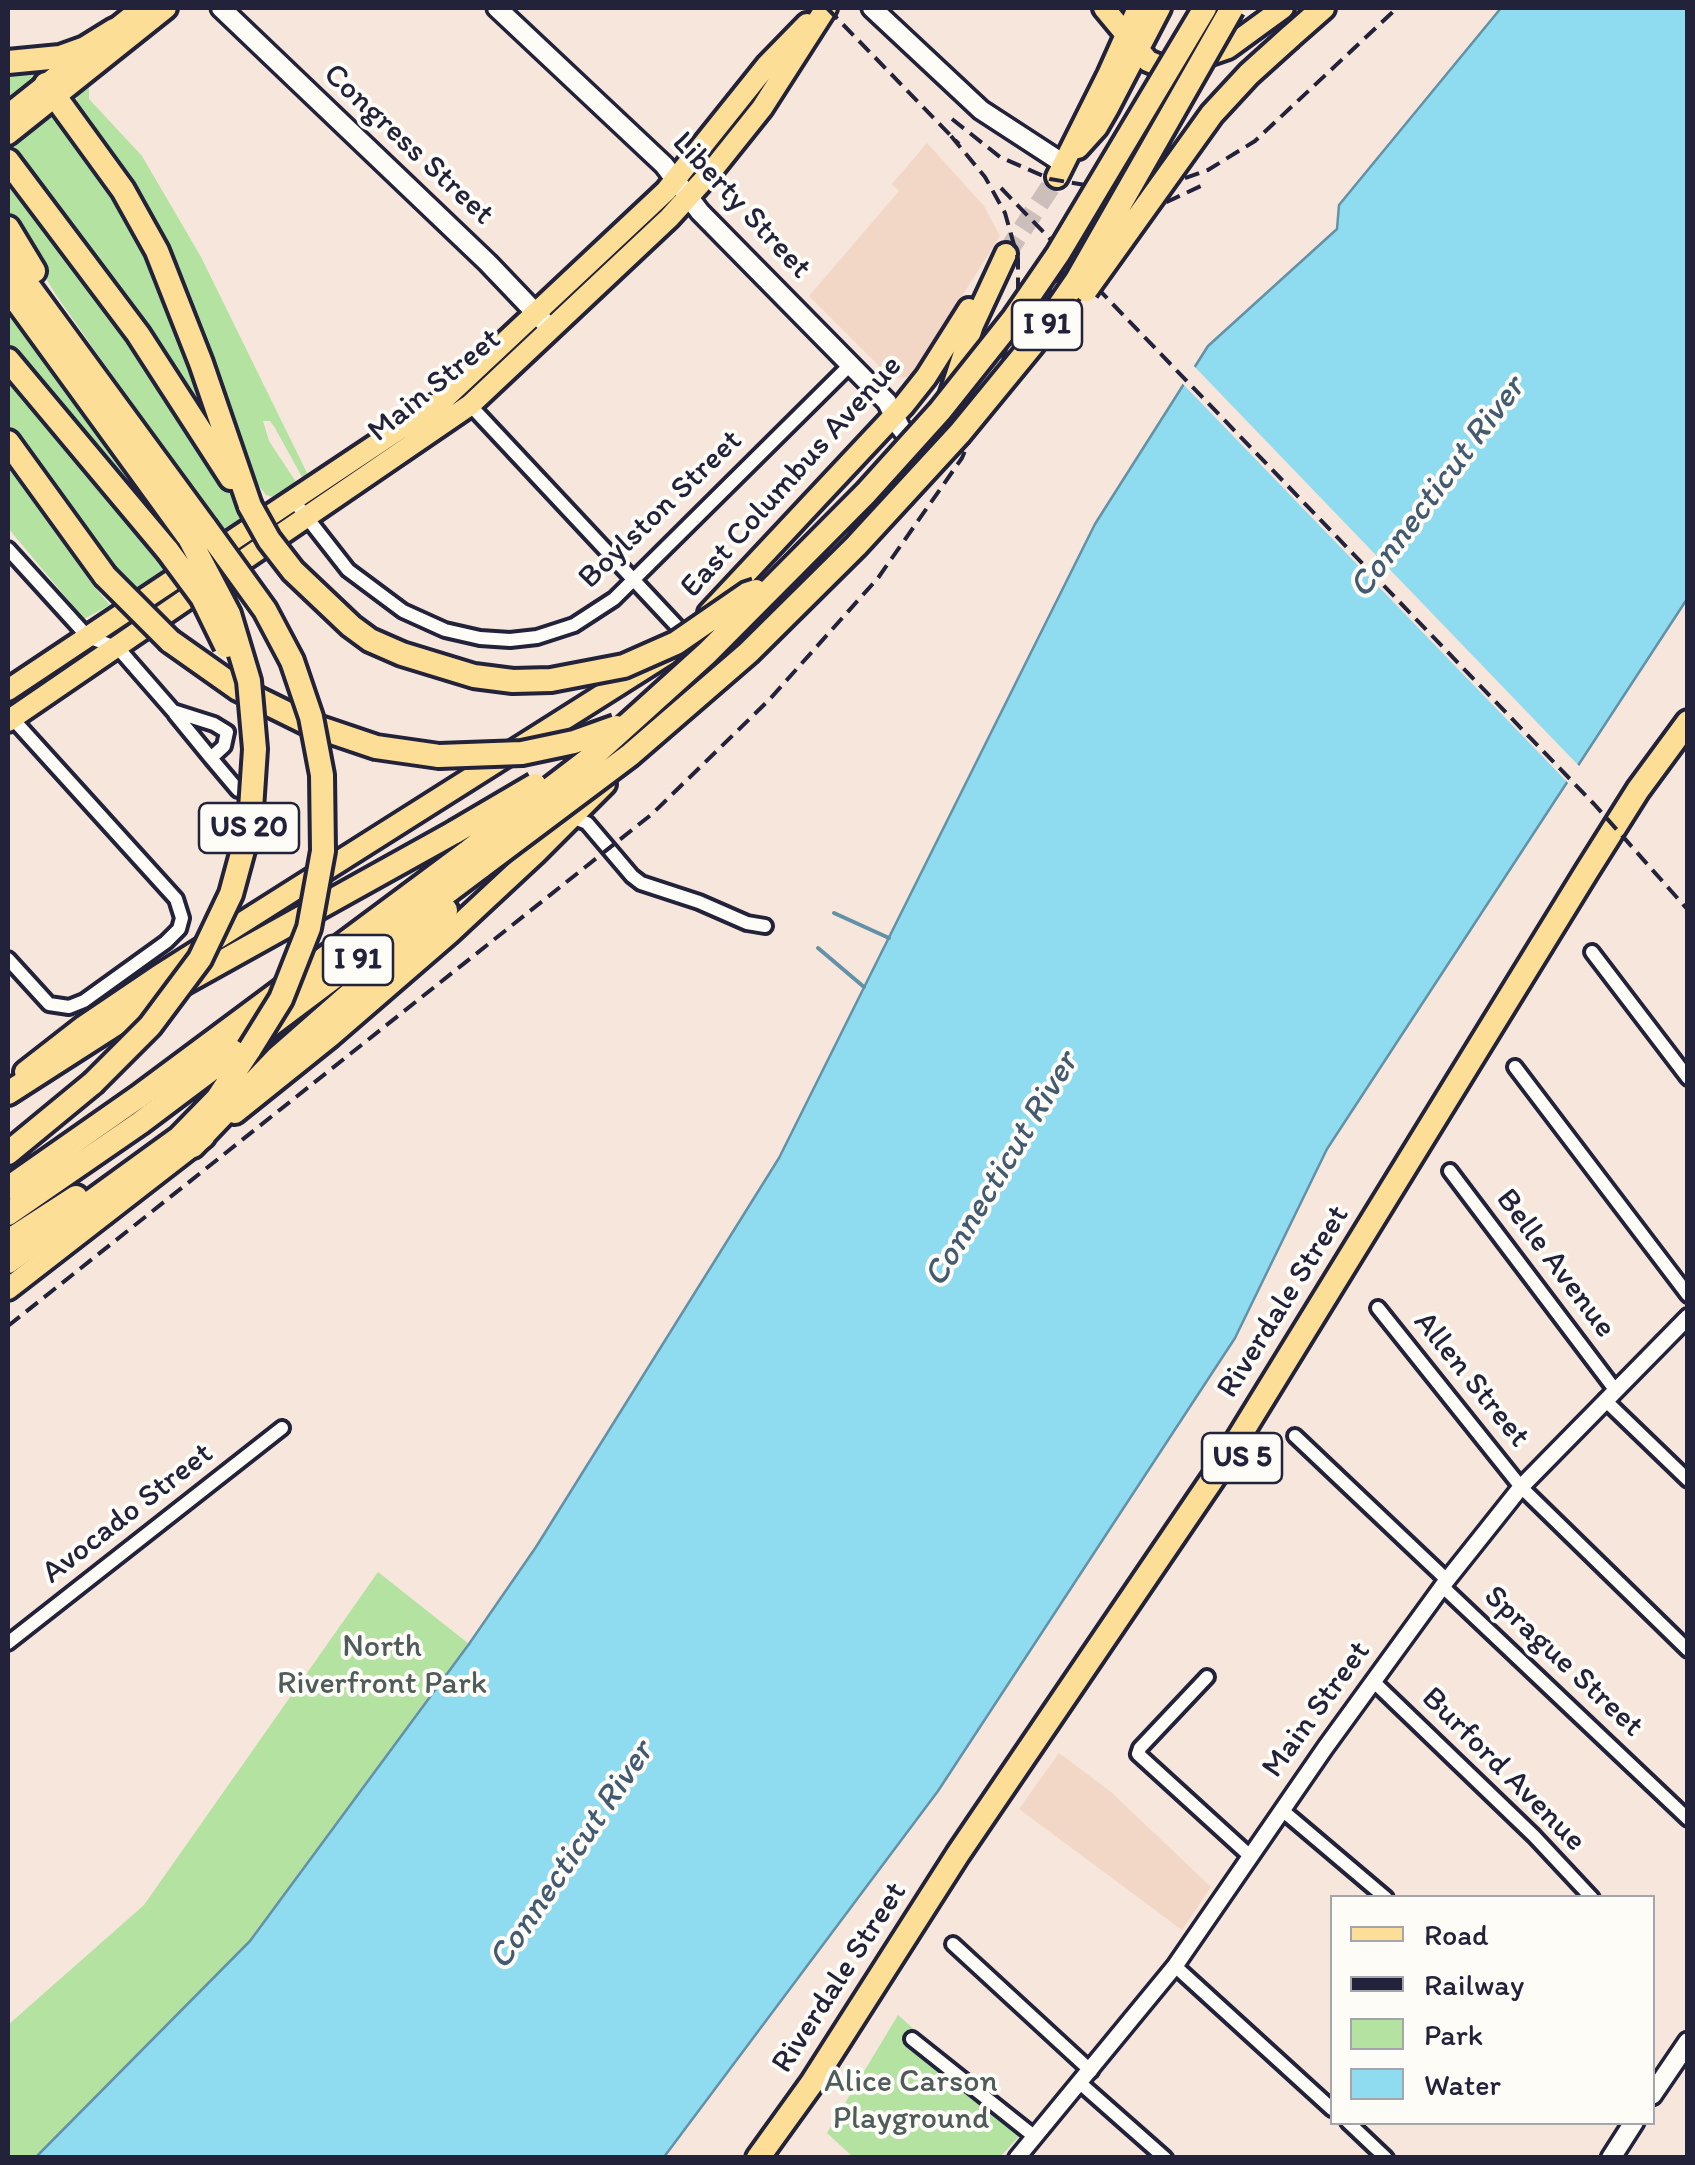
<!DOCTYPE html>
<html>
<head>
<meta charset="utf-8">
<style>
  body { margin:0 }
  #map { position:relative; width:1695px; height:2165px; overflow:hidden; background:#f6e6db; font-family:Itim,sans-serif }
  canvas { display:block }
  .frame { position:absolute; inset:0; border:10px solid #22223b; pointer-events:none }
  .legend { position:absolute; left:1330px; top:1895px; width:325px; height:230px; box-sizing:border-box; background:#fdfcf7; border:2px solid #a5a5ac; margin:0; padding:12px 18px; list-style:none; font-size:30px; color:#22223b }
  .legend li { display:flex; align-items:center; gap:20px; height:50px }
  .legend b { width:50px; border:2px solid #a5a5ac }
</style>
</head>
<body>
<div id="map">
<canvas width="1695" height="2165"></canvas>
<div class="frame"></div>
<ul class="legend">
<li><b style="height:12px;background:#fcde96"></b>Road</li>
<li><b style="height:12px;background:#22223b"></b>Railway</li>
<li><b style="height:28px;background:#b3e2a1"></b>Park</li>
<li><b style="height:28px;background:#8fdbef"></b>Water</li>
</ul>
</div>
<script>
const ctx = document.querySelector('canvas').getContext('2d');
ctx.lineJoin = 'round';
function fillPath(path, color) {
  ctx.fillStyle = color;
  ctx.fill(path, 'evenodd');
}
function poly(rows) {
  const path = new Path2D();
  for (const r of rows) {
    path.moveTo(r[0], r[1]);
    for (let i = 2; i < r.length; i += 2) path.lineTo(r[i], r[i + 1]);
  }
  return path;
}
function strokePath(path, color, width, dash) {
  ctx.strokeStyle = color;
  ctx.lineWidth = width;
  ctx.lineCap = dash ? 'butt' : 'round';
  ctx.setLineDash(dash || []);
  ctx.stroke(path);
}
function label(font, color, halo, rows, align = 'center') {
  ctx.font = font + ' Itim,sans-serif';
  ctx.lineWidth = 8;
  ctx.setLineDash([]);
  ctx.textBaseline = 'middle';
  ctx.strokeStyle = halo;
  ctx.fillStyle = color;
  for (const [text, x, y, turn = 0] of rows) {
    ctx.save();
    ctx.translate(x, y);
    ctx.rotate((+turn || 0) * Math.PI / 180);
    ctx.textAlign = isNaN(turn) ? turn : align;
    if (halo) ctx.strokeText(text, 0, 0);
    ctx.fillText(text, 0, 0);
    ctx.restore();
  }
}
fillPath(poly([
  [927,143,984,206,1000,236,915,370,907,377,895,378,885,372,809,296,899,191,892,184],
  [1059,1753,1111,1792,1211,1887,1182,1930,1019,1809]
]), '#f2d7c7');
fillPath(poly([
  [46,69,36,79,8,105,8,70],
  [89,81,89,99,142,156,201,257,308,475,302,477,275,428,270,421,263,421,269,441,296,482,276,498,266,495,256,482,226,410,76,107,77,95],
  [53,111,134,223,217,431,116,283,11,143],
  [8,177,81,270,245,516,225,530,165,451,56,295,8,214],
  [8,311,129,479,178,543,172,547,8,347],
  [8,370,169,567,132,591,109,569,8,426],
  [8,465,92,584,110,605,84,619,8,528],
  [80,650,87,661,8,713,8,698],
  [378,1572,469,1644,250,1941,35,2157,8,2157,8,2025,144,1905],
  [898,2015,1026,2129,999,2158,853,2157,827,2133]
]), '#b3e2a1');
const water = poly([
  [1501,8,1687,8,1687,599,1327,1149,1235,1338,938,1791,664,2157,35,2158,250,1941,469,1644,536,1547,779,1158,1095,524,1208,346,1337,229,1339,205,1501,8]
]);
fillPath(water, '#8fdbef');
strokePath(water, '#6391a7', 2.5);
fillPath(poly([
  [1191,363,1581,768,1570,785,1180,381]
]), '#f6e6db');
strokePath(poly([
  [834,913,889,938],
  [818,948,864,987]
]), '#6391a7', 4);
strokePath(poly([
  [1006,254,1057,177]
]), '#ccbfbb', 20, [20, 10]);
const minor = poly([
  [470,405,717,669],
  [294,501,348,570,403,611,445,630,480,638,510,640,537,637,574,625,614,599,850,365],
  [8,549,88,637,118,648,173,711,214,724,227,732,224,746,211,758,238,790],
  [175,714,211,758],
  [572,817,587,823,632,876,641,883,699,902,747,923,765,926],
  [1592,952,1688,1078],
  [8,959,49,1004,69,1007,84,1001,166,942,179,929,182,918,176,899,12,718],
  [1515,1067,1688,1295],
  [1450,1171,1616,1391],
  [1378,1308,1521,1487,1688,1650],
  [1605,1400,1688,1480],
  [1295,1436,1447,1580],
  [1443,1587,1688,1819],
  [8,1643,282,1428],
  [1207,1677,1140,1748,1138,1754,1250,1856],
  [1374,1682,1534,1836,1592,1898],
  [1282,1810,1386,1898],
  [953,1944,1091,2071],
  [1175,1966,1332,2109],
  [912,2039,1035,2137],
  [1080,2083,1165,2158],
  [1348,2122,1386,2158]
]);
const tertiary = poly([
  [1017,2158,1175,1966,1325,1748,1447,1580,1521,1487,1688,1317]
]);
const secondary = poly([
  [221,8,488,263,551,329],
  [497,8,664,165,700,212,887,402,900,427,919,451],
  [872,8,981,110,1064,164],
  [1652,2095,1688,2042],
  [1611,2158,1634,2122]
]);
const primary = poly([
  [1104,8,1148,61,1167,69,1228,48,1283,8],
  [8,115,142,8],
  [8,134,166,8],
  [1078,148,1097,127,1108,108,1160,8],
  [1057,177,1108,75,1138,8],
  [913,471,937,436,973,325,1006,254],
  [709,613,903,406,926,377,969,309],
  [8,690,443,400,666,191,767,65,807,24],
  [8,721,470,405,669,218,710,173,762,108,826,8],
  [25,1072,84,1026,158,976,667,654],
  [235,1113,331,1036,449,934,535,854,605,784],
  [8,1289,204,1137]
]);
const motorway = poly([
  [1290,37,1323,8],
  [8,62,60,57,85,48,114,30],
  [46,84,123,190,157,251,201,363,250,506],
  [8,161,138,334,231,478],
  [8,228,34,271],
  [8,258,205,527],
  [8,289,189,538],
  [8,360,168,551],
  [8,442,105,576],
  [170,641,238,689,311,725,376,747,439,756],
  [8,1093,153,1000,455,832],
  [193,1146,277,1058,446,910],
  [8,1153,93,1083],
  [8,1188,138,1097,470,850],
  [8,1214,140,1123,482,866],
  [8,1241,76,1197],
  [8,1262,179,1138,217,1099,250,1049],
  [758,2158,812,2083,958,1854,1222,1465,1587,871,1638,790,1688,722]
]);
strokePath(minor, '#22223b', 20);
strokePath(tertiary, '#22223b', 22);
strokePath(secondary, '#22223b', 25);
strokePath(primary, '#22223b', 28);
strokePath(motorway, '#22223b', 30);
strokePath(minor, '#fdfcf7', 12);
strokePath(tertiary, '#fdfcf7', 15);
strokePath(secondary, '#fdfcf7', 18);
strokePath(primary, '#fcde96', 20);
strokePath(motorway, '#fcde96', 22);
strokePath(poly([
  [827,8,959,144],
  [952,119,1000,157,1050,179,1109,189,1166,185,1208,170,1255,141,1397,8],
  [1001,188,1594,804,1688,910],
  [1018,340,1037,308,1071,265,1091,246,1122,223,1205,184],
  [8,1326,652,814,769,700,878,578,962,458,1001,366,1018,310,1018,259,1005,213,985,177,951,136]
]), '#22223b', 4, [15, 8]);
const motorwayBridge = poly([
  [1086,290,1212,114,1249,74,1290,37],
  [250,506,269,540,293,571,351,626,370,640,402,654,474,676,513,681,551,680,624,666,676,643,747,594,756,591],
  [205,527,265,610,292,661,311,717,322,775,323,851,309,928,281,999,250,1049],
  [168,551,202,597,226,646],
  [105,576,170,641],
  [439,756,522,753,574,742,616,727],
  [455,832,535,785],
  [470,850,593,756,707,653,866,493,940,411,1014,318,1058,254,1205,8],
  [482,866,630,755,748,653,856,546,960,433,1033,344,1077,280,1232,8],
  [93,1083,150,1026,200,959,231,894,250,824,255,749,249,681,229,614,189,538]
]);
strokePath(motorwayBridge, '#22223b', 30, []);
strokePath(motorwayBridge, '#fcde96', 22);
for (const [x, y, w] of [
  [1047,325,70],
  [249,828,100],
  [358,960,70],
  [1242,1458,80]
]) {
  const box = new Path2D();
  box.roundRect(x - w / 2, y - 25, w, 50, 8);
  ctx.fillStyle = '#fdfcf7';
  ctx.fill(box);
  strokePath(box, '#22223b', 2.5);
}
label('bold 30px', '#22223b', null, [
  ["I 91",1047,325],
  ["US 20",249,828],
  ["I 91",358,960],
  ["US 5",1242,1458]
]);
label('32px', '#22223b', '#fdfcf7', [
  ["Congress Street",408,145,43],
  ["Liberty Street",741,206,47],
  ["Main Street",435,386,-39],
  ["East Columbus Avenue",792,477,-48],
  ["Boylston Street",661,510,-44],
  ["Belle Avenue",1555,1264,53],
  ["Riverdale Street",1284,1302,-58],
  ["Allen Street",1471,1380,51],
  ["Avocado Street",128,1514,-38],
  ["Sprague Street",1563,1662,43],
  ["Main Street",1317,1710,-54],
  ["Burford Avenue",1503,1770,45],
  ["Riverdale Street",840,1978,-57]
]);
label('32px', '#4e5c5a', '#fdfcf7', [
  ["North",382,1648],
  ["Riverfront Park",382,1685],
  ["Alice Carson",911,2083],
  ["Playground",911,2120]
]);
label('italic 35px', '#435a71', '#fdfcf7', [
  ["Connecticut River",1438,488,-53],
  ["Connecticut River",1002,1170,-59],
  ["Connecticut River",572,1856,-56]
]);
</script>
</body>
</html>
